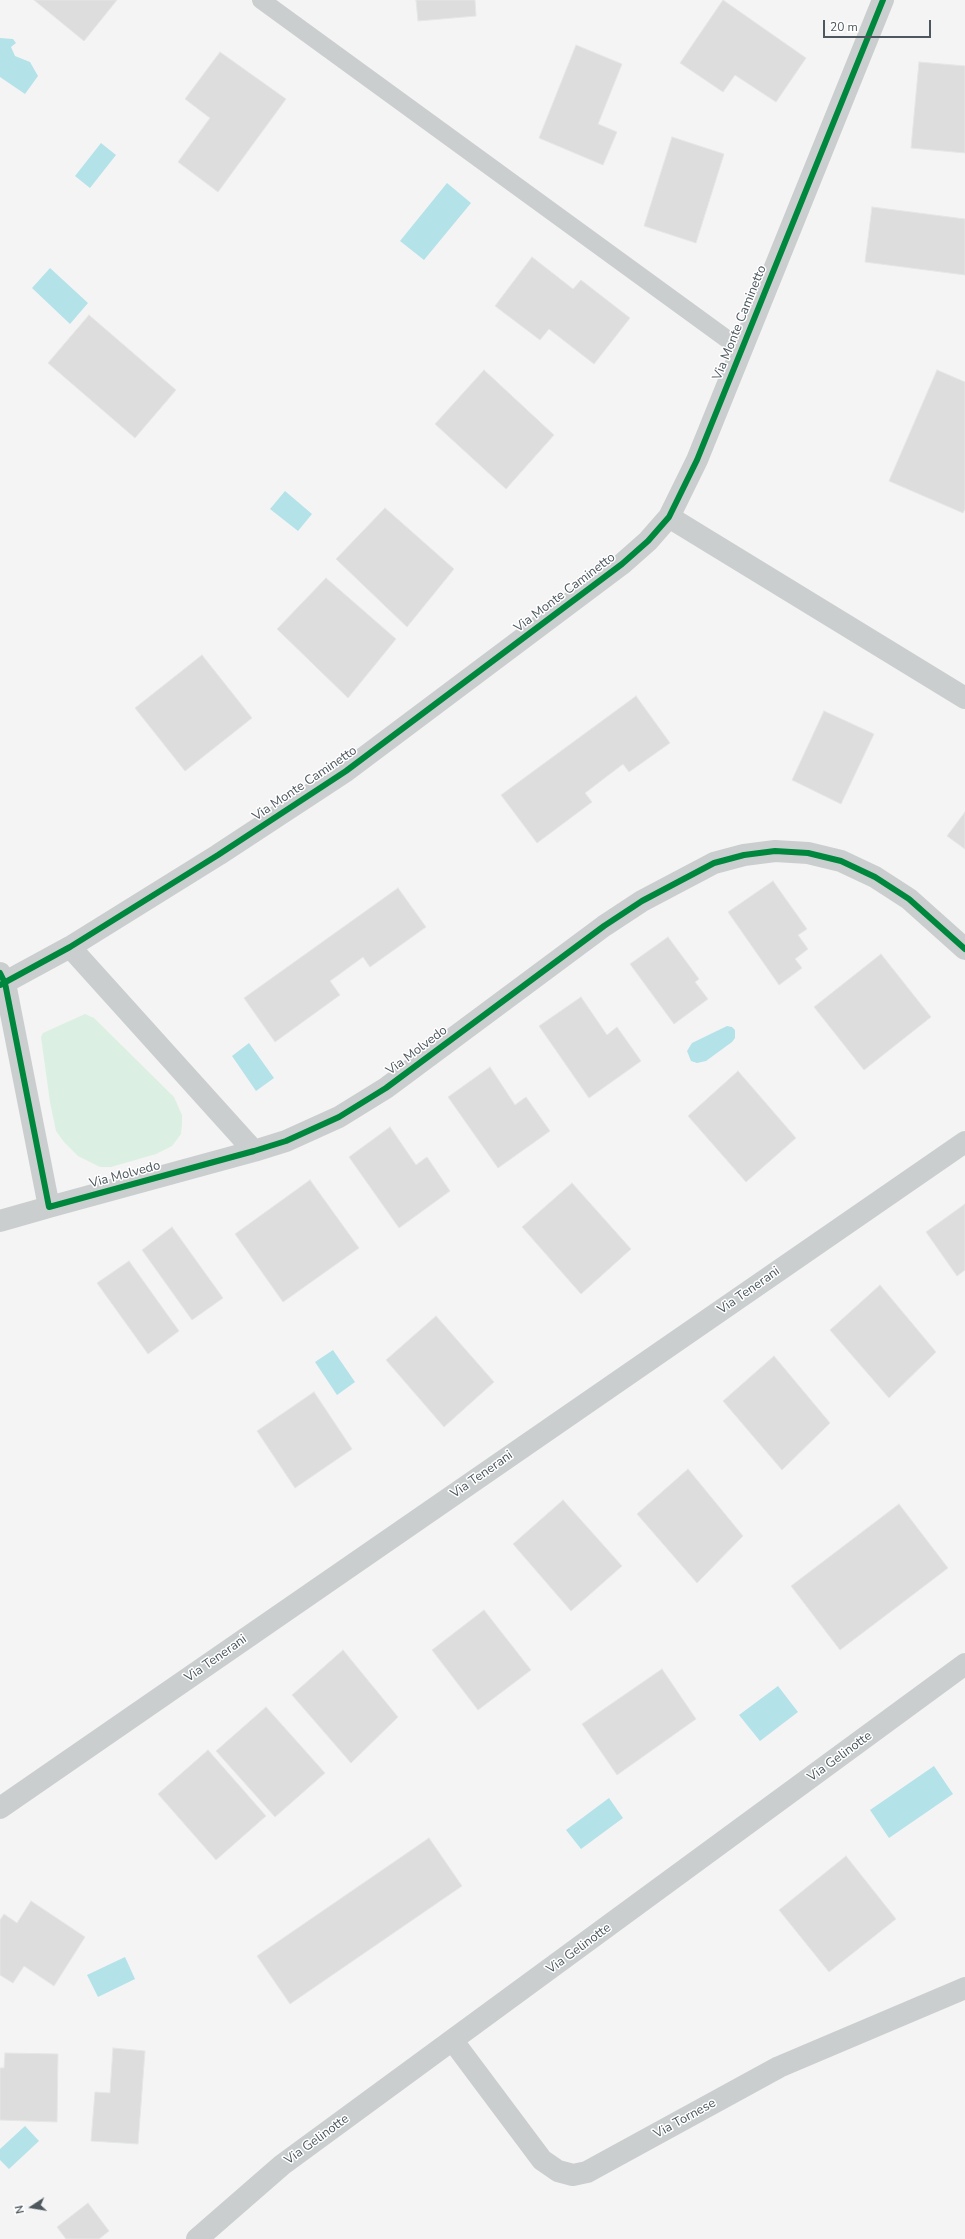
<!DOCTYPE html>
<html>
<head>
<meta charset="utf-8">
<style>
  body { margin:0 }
  #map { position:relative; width:965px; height:2239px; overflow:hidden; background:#f4f4f4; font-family:"Nunito Sans",sans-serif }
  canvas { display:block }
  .north { position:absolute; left:12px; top:2187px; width:40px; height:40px; -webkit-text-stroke:3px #fff; paint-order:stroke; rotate:258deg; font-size:11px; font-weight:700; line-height:16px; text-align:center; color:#4c575e }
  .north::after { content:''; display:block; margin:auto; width:14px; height:18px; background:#4c575e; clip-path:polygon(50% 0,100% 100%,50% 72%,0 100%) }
  .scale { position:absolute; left:823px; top:20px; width:108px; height:18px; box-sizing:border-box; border:2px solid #4c575e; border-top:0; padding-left:5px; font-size:12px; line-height:14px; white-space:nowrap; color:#4c575e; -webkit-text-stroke:3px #fff; paint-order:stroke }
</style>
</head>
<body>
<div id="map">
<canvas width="965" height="2239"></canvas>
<div class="north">N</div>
<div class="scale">20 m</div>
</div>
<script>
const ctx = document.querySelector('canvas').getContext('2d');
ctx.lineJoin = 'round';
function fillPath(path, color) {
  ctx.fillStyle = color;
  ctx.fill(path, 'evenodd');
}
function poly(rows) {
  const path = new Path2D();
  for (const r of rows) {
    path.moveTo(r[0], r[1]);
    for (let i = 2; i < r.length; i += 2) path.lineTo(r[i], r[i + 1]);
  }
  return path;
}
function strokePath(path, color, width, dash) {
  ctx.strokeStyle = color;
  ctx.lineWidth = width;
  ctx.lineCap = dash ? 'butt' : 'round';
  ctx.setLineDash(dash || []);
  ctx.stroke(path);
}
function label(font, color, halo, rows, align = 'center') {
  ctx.font = font + ' "Nunito Sans",sans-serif';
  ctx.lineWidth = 3;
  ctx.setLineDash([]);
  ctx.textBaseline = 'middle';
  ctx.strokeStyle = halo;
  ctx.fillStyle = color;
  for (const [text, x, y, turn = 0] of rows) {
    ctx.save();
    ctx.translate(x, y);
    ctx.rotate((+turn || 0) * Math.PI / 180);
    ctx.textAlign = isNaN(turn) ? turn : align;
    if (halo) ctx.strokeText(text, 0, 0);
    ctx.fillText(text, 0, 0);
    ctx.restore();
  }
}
fillPath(poly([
  [85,1014,94,1018,174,1097,182,1115,182,1124,181,1134,172,1146,156,1154,111,1167,100,1167,78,1156,64,1142,56,1131,50,1102,41,1037,43,1033]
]), '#dbf0e2');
fillPath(poly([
  [0,38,13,39,16,43,11,47,15,56,30,62,38,76,25,94,0,77],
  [101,143,116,155,90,188,75,176],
  [447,183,471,203,424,260,400,241],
  [50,268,88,303,70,324,32,288],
  [285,491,312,514,298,531,270,509],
  [727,1026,732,1027,735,1030,735,1038,732,1042,706,1061,697,1063,691,1061,687,1051,692,1043],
  [249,1043,274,1078,256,1091,232,1056],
  [333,1350,355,1382,337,1395,315,1362],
  [778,1686,798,1712,760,1741,739,1715],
  [934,1766,953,1794,889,1838,870,1810],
  [609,1798,623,1818,581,1849,566,1830],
  [125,1957,135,1979,98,1997,87,1975],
  [25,2126,39,2141,9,2169,0,2160,0,2149]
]), '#b4e2e9');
const building = poly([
  [34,0,117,0,84,41,34,0],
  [416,0,475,0,476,16,418,21,416,0],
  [723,0,806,58,776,102,735,75,723,92,680,63,723,0],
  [576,45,622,64,598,124,617,132,603,165,539,138,576,45],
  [220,52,286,99,218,192,178,162,210,118,185,99,220,52],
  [919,62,965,66,965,153,911,148,919,62],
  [672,137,724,154,696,243,644,226,672,137],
  [872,207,965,219,965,275,865,262,872,207],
  [532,257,573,289,581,280,630,318,594,364,549,329,540,340,495,306,532,257],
  [89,315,176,390,135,438,48,363,89,315],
  [484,370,554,435,506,489,435,424,484,370],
  [937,370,965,382,965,509,963,513,889,481,937,370],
  [385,508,454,569,407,627,336,559,385,508],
  [326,578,396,639,348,698,277,629,326,578],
  [202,655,252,718,185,771,135,708,202,655],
  [636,696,670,743,629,772,623,764,585,793,592,802,537,843,501,795,636,696],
  [824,711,874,734,841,804,792,780,824,711],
  [965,812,965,849,947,836,965,812],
  [773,881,807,929,798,935,808,949,795,959,802,968,779,985,728,912,773,881],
  [398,888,426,927,370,967,363,957,330,981,340,995,275,1042,244,998,398,888],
  [668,937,699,979,695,982,708,999,674,1024,630,964,668,937],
  [881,954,931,1017,864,1070,814,1007,881,954],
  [581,997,607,1035,617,1027,641,1061,589,1098,539,1026,581,997],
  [490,1067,515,1105,526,1097,550,1131,498,1168,448,1097,490,1067],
  [738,1071,796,1138,746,1182,688,1116,738,1071],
  [390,1127,416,1165,427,1157,450,1191,399,1228,349,1157,390,1127],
  [310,1180,359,1248,283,1302,235,1234,310,1180],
  [572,1183,631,1249,581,1294,522,1227,572,1183],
  [965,1204,965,1270,957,1276,926,1232,965,1204],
  [172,1227,223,1298,192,1320,142,1250,172,1227],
  [129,1261,179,1331,148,1354,97,1283,129,1261],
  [880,1285,936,1352,889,1398,830,1330,880,1285],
  [436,1316,494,1382,444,1427,386,1360,436,1316],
  [774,1356,830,1423,782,1470,723,1401,774,1356],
  [314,1392,352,1449,295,1488,257,1431,314,1392],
  [688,1469,743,1536,697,1583,637,1514,688,1469],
  [563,1500,622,1566,571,1611,513,1544,563,1500],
  [899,1504,948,1568,840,1650,791,1586,899,1504],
  [484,1610,531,1670,478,1710,432,1650,484,1610],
  [343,1650,398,1717,351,1763,292,1695,343,1650],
  [662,1669,696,1719,617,1775,582,1724,662,1669],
  [266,1707,325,1773,275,1817,216,1751,266,1707],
  [208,1750,266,1816,216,1860,158,1794,208,1750],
  [429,1838,462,1886,290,2004,257,1956,429,1838],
  [846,1856,896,1919,829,1972,779,1910,846,1856],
  [31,1901,85,1937,54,1986,24,1966,13,1983,0,1975,0,1920,4,1914,17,1923,31,1901],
  [113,2048,145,2051,138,2144,91,2141,95,2092,110,2093,113,2048],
  [5,2053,58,2054,57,2122,0,2120,0,2068,4,2068,5,2053],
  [88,2203,109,2231,99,2239,66,2239,57,2227,88,2203]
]);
fillPath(building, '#ddddde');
strokePath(building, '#e5e6e6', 1);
strokePath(poly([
  [261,0,742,350]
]), '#cbcecf', 18);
strokePath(poly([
  [669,517,965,698],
  [70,947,254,1151],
  [0,973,5,983,49,1207,254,1151,286,1141,339,1117,386,1088,604,926,642,901,714,863,744,855,775,851,808,853,841,861,875,877,909,899,965,949],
  [0,985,70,947,218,855,346,771,622,564,648,541,669,517,697,460,883,0],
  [0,1221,49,1207],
  [0,1808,965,1142],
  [453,2041,542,2160,558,2171,573,2175,587,2172,779,2067,965,1988],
  [197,2239,282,2165,965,1664]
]), '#cbcecf', 22);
strokePath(poly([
  [0,973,5,983,49,1207,254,1151,286,1141,339,1117,386,1088,604,926,642,901,714,863,744,855,775,851,808,853,841,861,875,877,909,899,965,949],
  [0,985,70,947,218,855,346,771,622,564,648,541,669,517,697,460,883,0]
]), '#00873e', 6);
label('13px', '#4c575e', '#fff', [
  ["Via Monte Caminetto",740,323,-68],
  ["Via Monte Caminetto",565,593,-37],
  ["Via Monte Caminetto",305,784,-34],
  ["Via Molvedo",417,1051,-37],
  ["Via Molvedo",125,1175,-15],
  ["Via Tenerani",749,1291,-35],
  ["Via Tenerani",482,1475,-35],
  ["Via Tenerani",216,1659,-35],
  ["Via Gelinotte",840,1757,-36],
  ["Via Gelinotte",579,1949,-36],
  ["Via Tornese",685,2119,-29],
  ["Via Gelinotte",317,2140,-36]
]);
</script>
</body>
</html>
